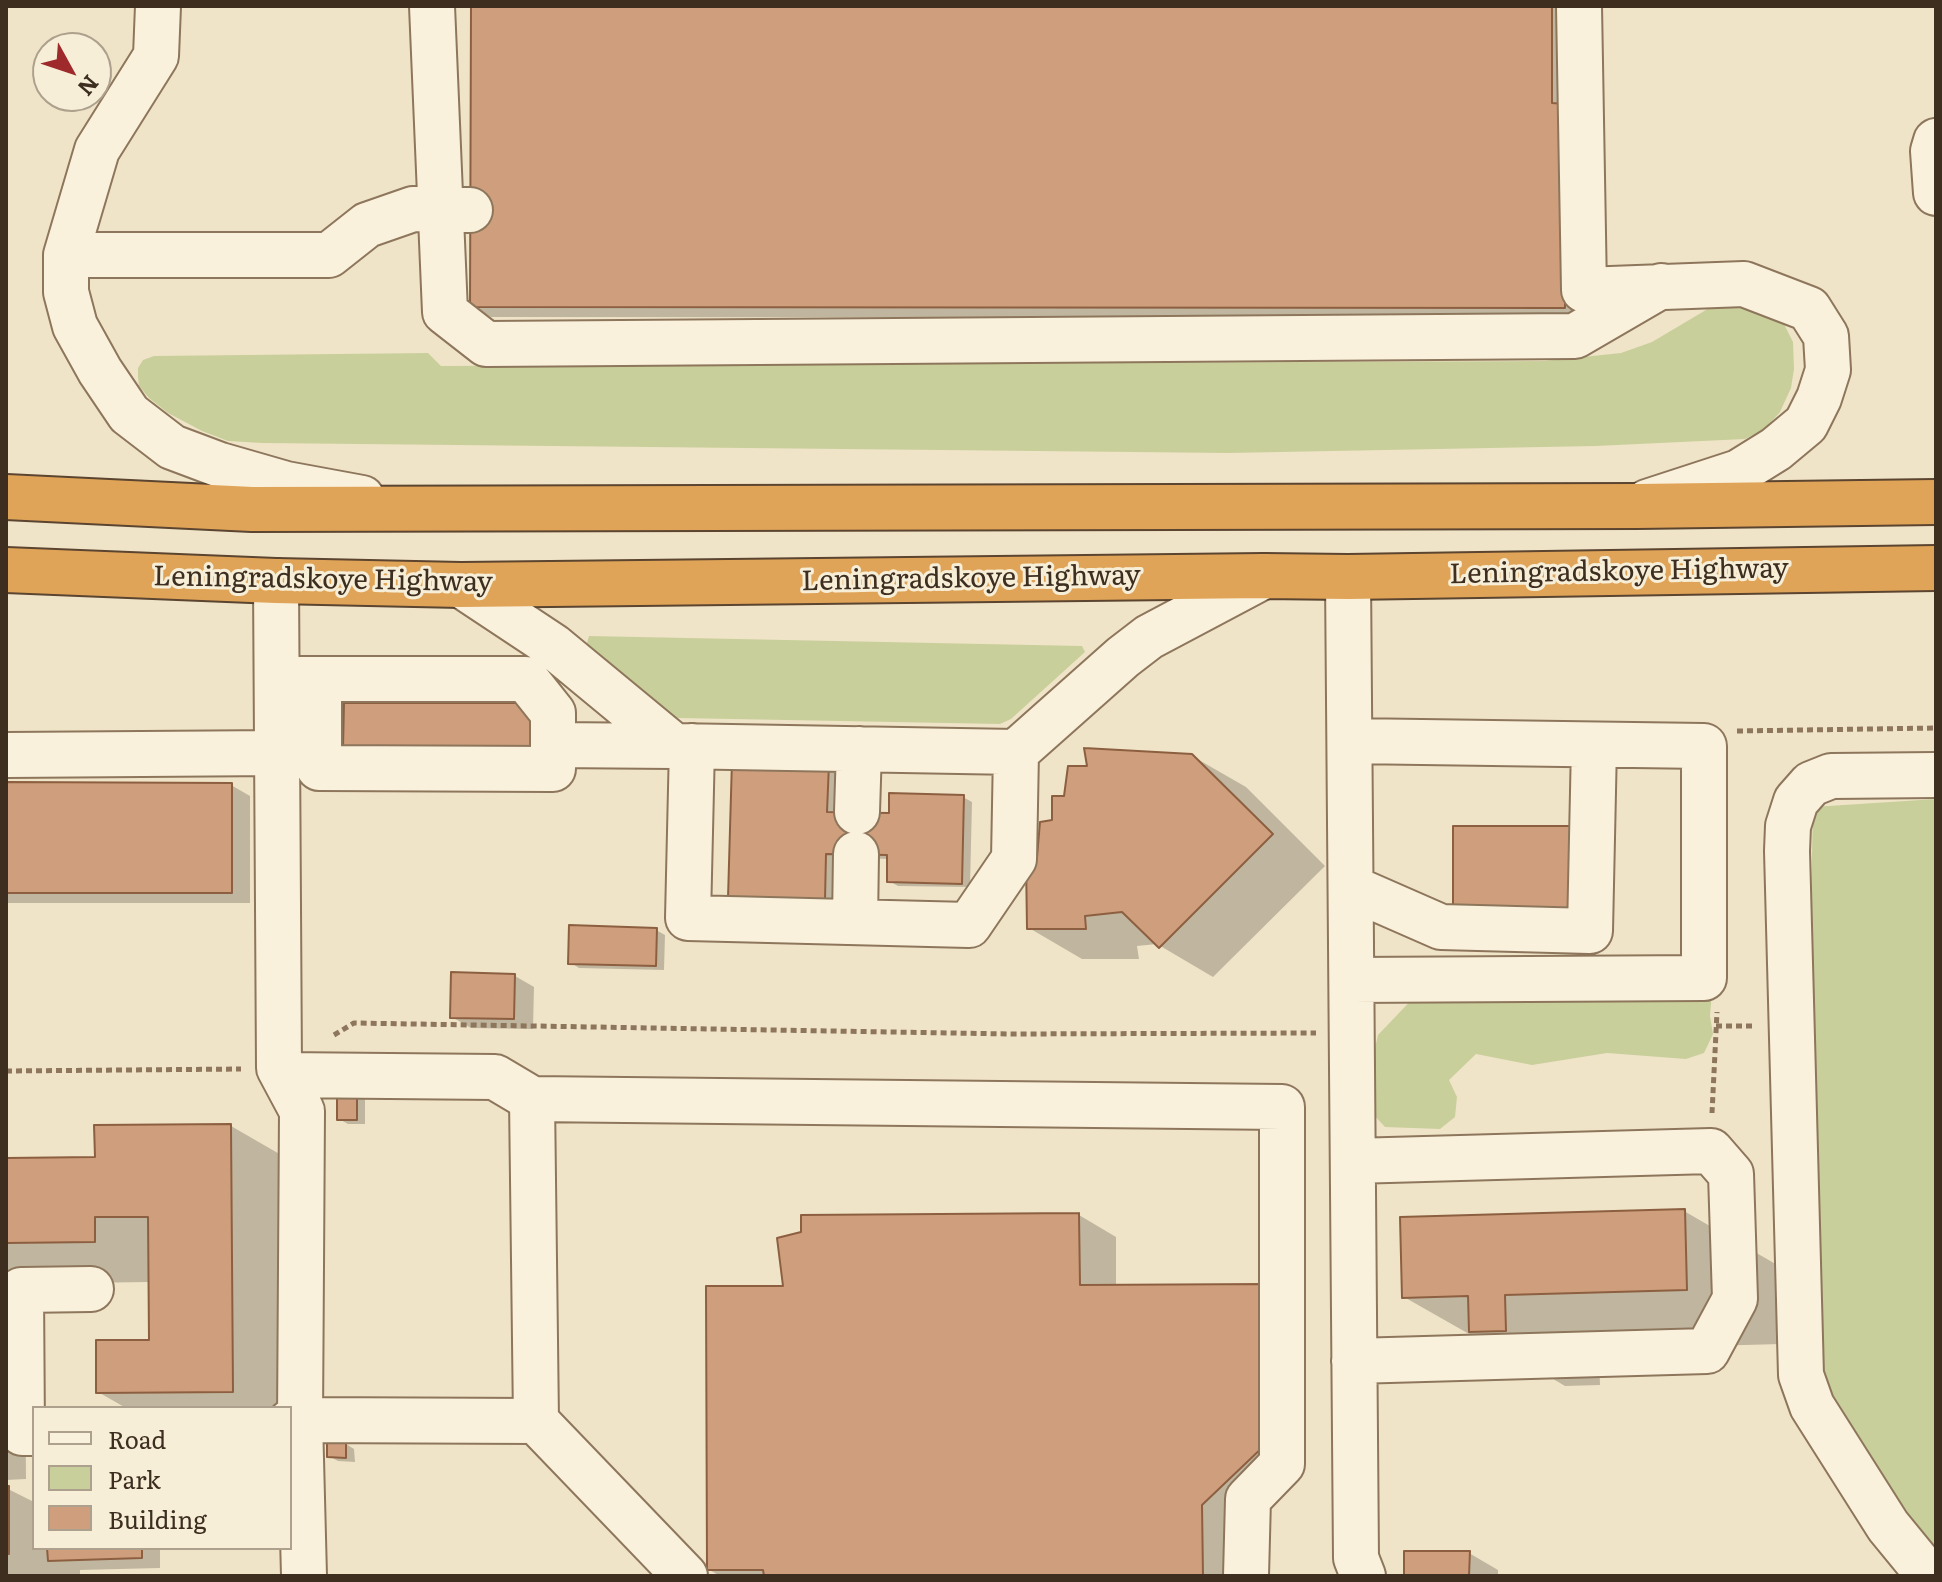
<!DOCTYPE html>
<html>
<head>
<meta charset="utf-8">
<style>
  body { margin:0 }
  #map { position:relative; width:1942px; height:1582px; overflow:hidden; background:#f0e4c8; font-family:Literata,serif }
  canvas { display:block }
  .frame { position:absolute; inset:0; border:8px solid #3d2e20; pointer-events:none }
  .legend { position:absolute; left:32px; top:1406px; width:260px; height:144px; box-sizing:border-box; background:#f7eed8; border:2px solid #ada18e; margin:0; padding:10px 14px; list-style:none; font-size:24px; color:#3d2e20 }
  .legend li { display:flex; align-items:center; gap:16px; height:40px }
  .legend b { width:40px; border:2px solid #ada18e }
  .north { position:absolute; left:32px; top:32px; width:80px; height:80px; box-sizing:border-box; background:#f7eed8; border:2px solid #ada18e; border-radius:50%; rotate:130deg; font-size:22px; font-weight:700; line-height:32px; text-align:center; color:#3d2e20 }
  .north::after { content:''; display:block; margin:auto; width:28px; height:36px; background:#9e2a2b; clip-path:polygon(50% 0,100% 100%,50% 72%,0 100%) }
</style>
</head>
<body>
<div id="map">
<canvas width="1942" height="1582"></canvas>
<div class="frame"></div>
<ul class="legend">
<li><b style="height:10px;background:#faf1dc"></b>Road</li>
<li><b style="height:22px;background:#c9cf9b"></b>Park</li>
<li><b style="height:22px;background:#cf9f7d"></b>Building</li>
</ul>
<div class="north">N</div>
</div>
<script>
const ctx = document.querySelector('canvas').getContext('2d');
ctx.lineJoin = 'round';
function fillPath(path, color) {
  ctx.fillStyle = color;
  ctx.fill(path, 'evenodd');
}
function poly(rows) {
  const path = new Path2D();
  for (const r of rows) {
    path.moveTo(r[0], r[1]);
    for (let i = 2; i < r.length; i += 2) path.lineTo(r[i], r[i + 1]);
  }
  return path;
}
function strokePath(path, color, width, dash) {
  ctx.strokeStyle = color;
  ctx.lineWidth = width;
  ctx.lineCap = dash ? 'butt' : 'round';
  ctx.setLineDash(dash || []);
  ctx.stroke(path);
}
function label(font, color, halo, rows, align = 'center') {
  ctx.font = font + ' Literata,serif';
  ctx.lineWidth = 6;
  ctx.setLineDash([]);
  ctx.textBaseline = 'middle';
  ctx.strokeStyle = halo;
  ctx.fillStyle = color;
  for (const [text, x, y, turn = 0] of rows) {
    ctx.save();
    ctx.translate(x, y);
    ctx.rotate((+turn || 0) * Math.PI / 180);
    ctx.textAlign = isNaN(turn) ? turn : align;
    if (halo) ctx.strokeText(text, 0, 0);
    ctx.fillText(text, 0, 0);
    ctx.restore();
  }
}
fillPath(poly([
  [1747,303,1783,322,1793,342,1794,369,1791,388,1780,412,1765,429,1745,439,1596,446,1228,453,262,443,228,441,202,431,168,413,149,398,139,386,138,377,138,368,143,360,154,356,428,353,441,366,1544,361,1621,353,1652,342,1716,304],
  [589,636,1082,646,1085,652,1011,719,1000,724,678,718,664,715,587,643],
  [1936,799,1936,1576,1801,1375,1813,807],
  [1712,991,1710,1016,1713,1034,1704,1053,1686,1059,1607,1053,1532,1065,1476,1054,1449,1080,1457,1097,1455,1117,1440,1129,1385,1127,1372,1113,1369,1074,1378,1035,1419,992]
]), '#c9cf9b');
fillPath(poly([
  [473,6,1571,6,1583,318,491,317,472,306],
  [1192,756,1246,787,1325,866,1213,977,1157,944,1137,946,1139,959,1082,959,1029,928,1039,859,1054,821,1066,799,1090,768],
  [734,762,837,770,836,814,891,815,963,797,972,802,970,887,898,886,889,881,889,859,835,857,834,904,739,902],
  [6,784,231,785,250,796,250,903,6,903],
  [656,930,665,935,664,970,579,968,570,962],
  [515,976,534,987,533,1029,471,1028,452,1017],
  [356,1094,365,1099,365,1124,348,1124,339,1119],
  [231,1126,302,1167,290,1408,126,1408,98,1392,151,1342,150,1282,6,1284,6,1160,97,1159],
  [1684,1211,1779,1266,1781,1344,1599,1349,1600,1385,1565,1386,1506,1351,1499,1351,1404,1297],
  [1079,1215,1116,1237,1116,1287,1303,1308,1303,1466,1239,1526,1240,1576,720,1576,708,1569,785,1288],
  [6,1352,25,1363,26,1479,6,1480],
  [346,1444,354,1449,355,1462,338,1461,329,1456],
  [6,1488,34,1502,34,1548,160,1548,160,1568,80,1570,80,1576,6,1576],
  [1469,1553,1498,1570,1498,1576,1406,1576]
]), '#0003');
const building = poly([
  [471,6,1552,6,1552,103,1565,104,1565,308,470,307,471,6],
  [344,703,535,703,535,748,343,748,344,703],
  [1084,748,1192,754,1273,834,1159,948,1122,912,1085,916,1086,929,1027,929,1026,859,1037,857,1040,822,1052,820,1052,796,1064,796,1068,766,1087,766,1084,748],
  [732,760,829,763,827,812,889,813,889,793,964,795,962,884,887,882,887,855,826,854,825,900,728,898,732,760],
  [6,782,232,783,232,893,6,893,6,782],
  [1453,826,1571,826,1571,917,1453,917,1453,826],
  [569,925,657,928,656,966,568,964,569,925],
  [451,972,515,974,514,1019,450,1018,451,972],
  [337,1091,357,1092,357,1120,337,1120,337,1091],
  [231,1124,233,1392,96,1393,96,1340,149,1340,148,1217,95,1217,95,1242,6,1243,6,1158,95,1157,94,1125,231,1124],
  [1685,1209,1687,1290,1505,1295,1506,1331,1469,1332,1468,1296,1402,1298,1400,1217,1685,1209],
  [1079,1213,1080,1285,1266,1284,1266,1444,1202,1505,1203,1576,764,1576,763,1570,707,1570,706,1286,783,1286,777,1238,801,1232,801,1215,1079,1213],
  [327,1442,346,1442,346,1458,327,1457,327,1442],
  [6,1486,9,1486,9,1554,6,1554,6,1486],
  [47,1548,142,1548,142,1558,48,1561,47,1548],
  [1404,1551,1470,1551,1469,1576,1404,1576,1404,1551]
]);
fillPath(building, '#cf9f7d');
strokePath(building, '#8d5f41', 2);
const minor = poly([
  [158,6,156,56,97,150,66,255,66,292,75,326,100,371,129,414,172,447,220,465,286,484,362,498],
  [432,6,445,312,486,344,1575,336,1661,286],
  [1579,6,1584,290,1744,284,1809,309,1826,336,1828,370,1819,398,1806,424,1776,449,1739,472,1647,502],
  [1936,141,1933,151,1936,193],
  [66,255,329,255,367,225,413,209,470,210],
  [1348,577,1356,1558,1363,1576],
  [276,581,279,1068,302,1111,300,1420,304,1576],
  [461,585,553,646,674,746,1016,752,1123,657,1149,637,1264,576],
  [277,679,526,679,553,713,553,745,674,746],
  [319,679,319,768,553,769,553,745],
  [1351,741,1704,746,1704,978,1352,980],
  [692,746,688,918,969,925,1014,859,1016,752],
  [6,755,277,753],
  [857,812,859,749],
  [1352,888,1441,927,1590,931,1594,745],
  [855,922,856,854],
  [283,1075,495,1077,532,1099],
  [1353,1161,1711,1151,1731,1174,1735,1299,1707,1351,1354,1361],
  [536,1421,532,1099,1282,1107,1282,1464,1248,1499,1246,1576],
  [290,1422,300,1420,536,1421,685,1576],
  [34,1433,22,1433,21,1290,91,1289],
  [1929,1576,1888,1526,1812,1406,1801,1375,1787,851,1788,826,1796,801,1811,784,1831,776,1936,775]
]);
const highway = poly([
  [6,497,252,509,1637,506,1936,502],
  [6,570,276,581,461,585,1264,576,1348,577,1936,568]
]);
strokePath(minor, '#8d765c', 48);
strokePath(highway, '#5b4430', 48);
strokePath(poly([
  [1737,731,1936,728],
  [1716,1026,1755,1026],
  [334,1035,354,1023,1012,1034,1316,1033],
  [6,1071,241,1069],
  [1712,1113,1717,1012]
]), '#8d765c', 5, [6, 4]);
strokePath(minor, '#faf1dc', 44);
strokePath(highway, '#e0a458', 44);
label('28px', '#3d2e20', '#f7eed8', [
  ["Leningradskoye Highway",1619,572,-1],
  ["Leningradskoye Highway",971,579,-1],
  ["Leningradskoye Highway",323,580,1]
]);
</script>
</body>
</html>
